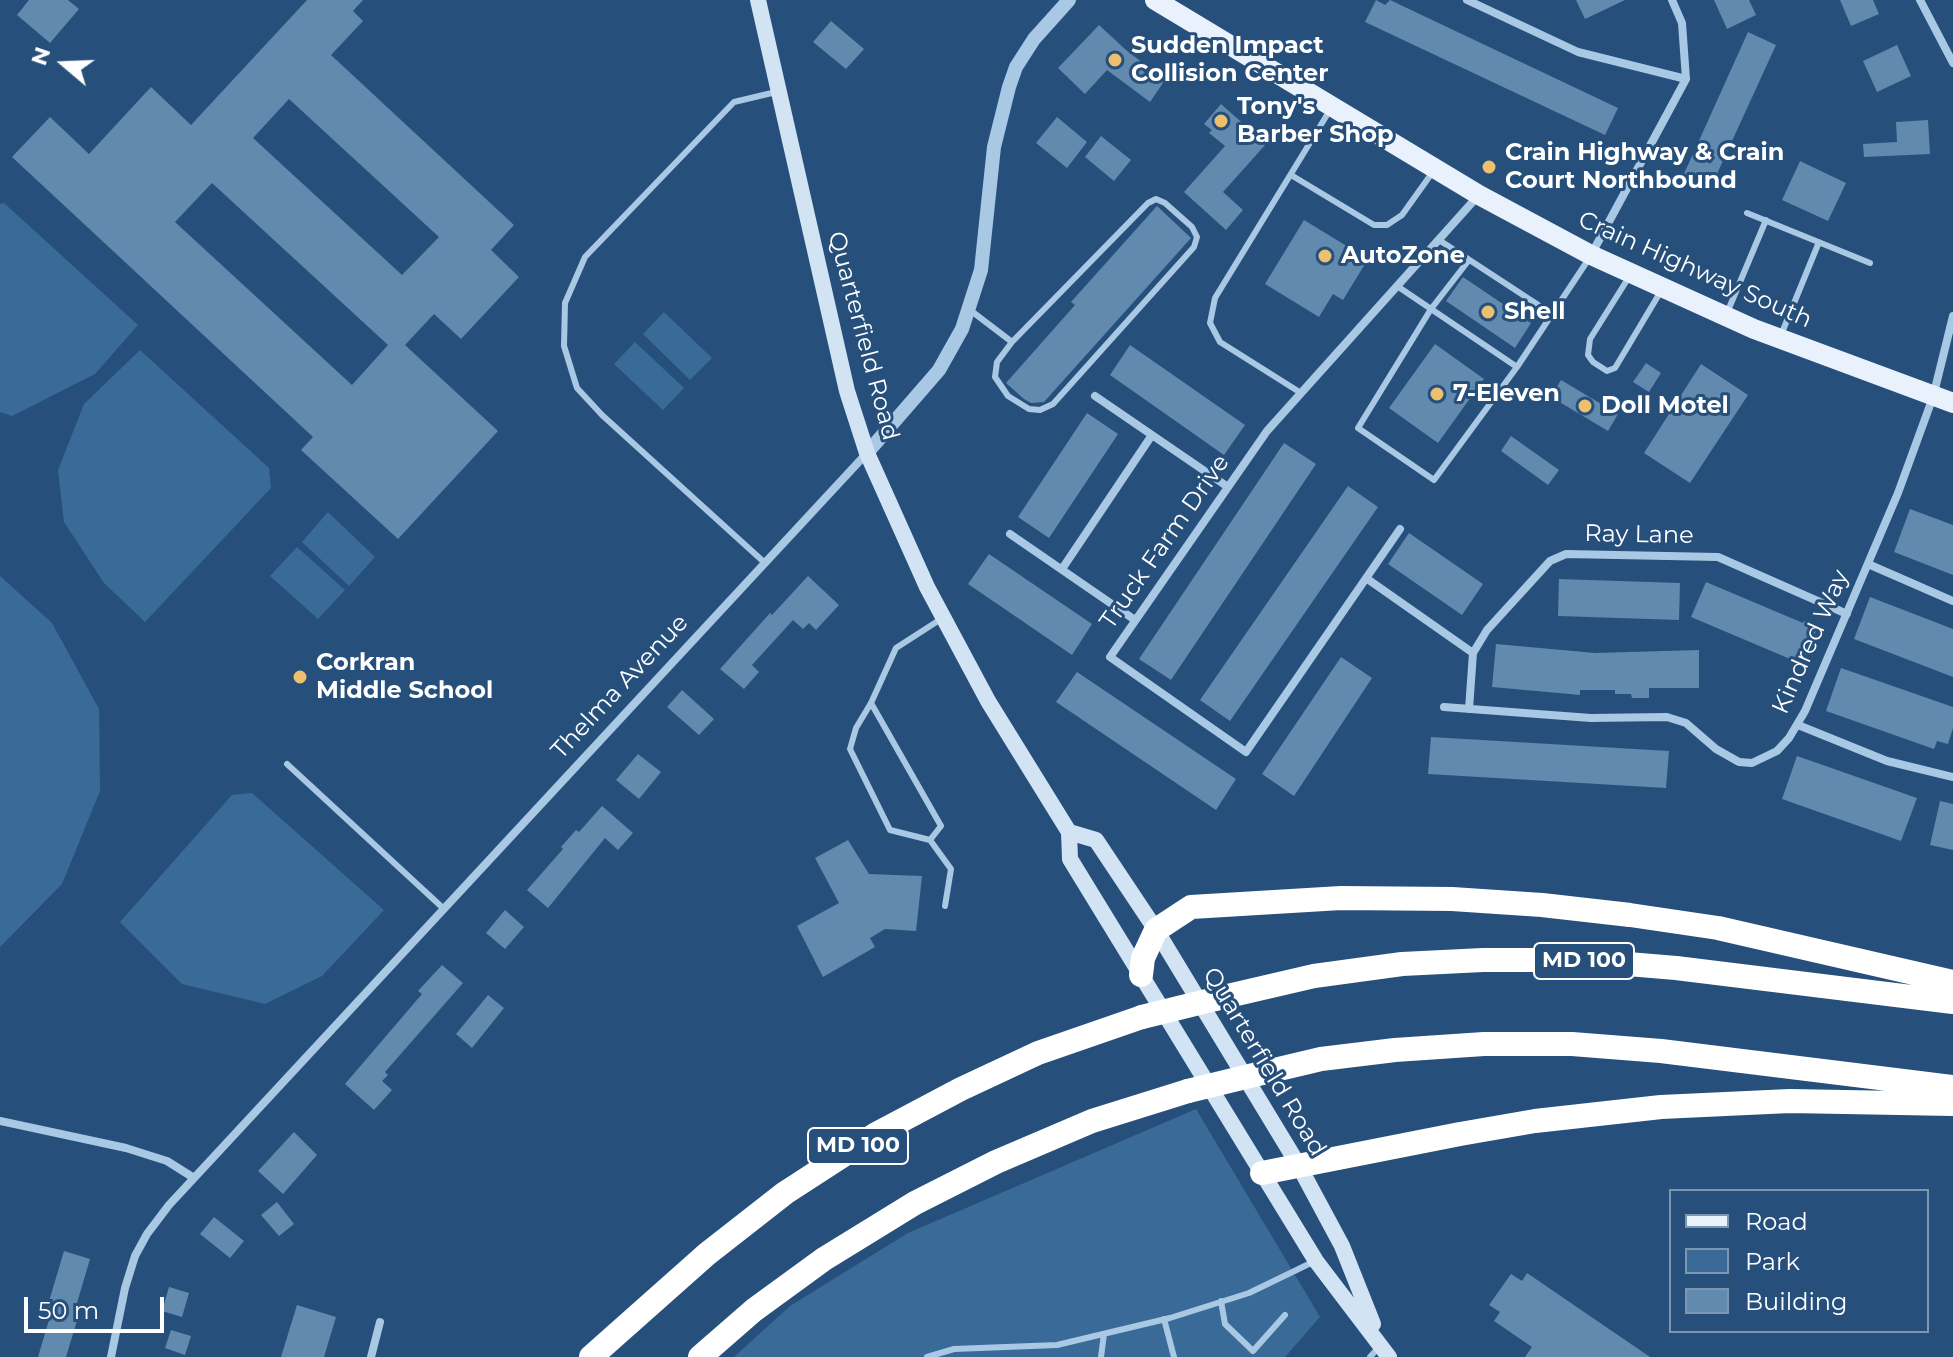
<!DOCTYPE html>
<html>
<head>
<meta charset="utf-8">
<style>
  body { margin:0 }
  #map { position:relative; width:1953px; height:1357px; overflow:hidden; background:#26507b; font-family:Montserrat,sans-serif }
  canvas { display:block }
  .legend { position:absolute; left:1669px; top:1189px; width:260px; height:144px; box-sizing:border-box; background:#26507b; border:2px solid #7d96b0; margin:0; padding:10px 14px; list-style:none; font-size:24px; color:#fff }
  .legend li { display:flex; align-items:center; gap:16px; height:40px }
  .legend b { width:40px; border:2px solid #7d96b0 }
  .north { position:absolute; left:24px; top:24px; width:80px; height:80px; -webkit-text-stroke:6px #26507b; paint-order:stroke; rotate:289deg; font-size:22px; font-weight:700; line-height:32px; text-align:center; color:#fff }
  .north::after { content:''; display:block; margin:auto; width:28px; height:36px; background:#fff; clip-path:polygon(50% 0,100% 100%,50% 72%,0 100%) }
  .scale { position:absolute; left:24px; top:1297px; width:140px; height:36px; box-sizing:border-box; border:4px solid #fff; border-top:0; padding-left:10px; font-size:24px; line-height:28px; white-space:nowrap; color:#fff; -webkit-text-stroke:6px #26507b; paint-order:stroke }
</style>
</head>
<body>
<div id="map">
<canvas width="1953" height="1357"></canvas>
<ul class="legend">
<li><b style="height:10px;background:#e9f2fc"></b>Road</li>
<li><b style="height:22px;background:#396a98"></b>Park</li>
<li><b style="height:22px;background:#6289ae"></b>Building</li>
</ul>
<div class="north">N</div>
<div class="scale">50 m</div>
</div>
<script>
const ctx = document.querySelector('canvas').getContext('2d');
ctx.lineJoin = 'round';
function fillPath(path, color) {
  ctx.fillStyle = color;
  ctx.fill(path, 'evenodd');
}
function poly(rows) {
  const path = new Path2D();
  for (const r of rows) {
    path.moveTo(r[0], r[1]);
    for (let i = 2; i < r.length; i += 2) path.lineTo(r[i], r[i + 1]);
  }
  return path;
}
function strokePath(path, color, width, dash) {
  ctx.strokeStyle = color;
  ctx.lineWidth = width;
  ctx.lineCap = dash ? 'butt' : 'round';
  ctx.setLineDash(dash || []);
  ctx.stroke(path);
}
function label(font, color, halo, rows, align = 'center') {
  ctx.font = font + ' Montserrat,sans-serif';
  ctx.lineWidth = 6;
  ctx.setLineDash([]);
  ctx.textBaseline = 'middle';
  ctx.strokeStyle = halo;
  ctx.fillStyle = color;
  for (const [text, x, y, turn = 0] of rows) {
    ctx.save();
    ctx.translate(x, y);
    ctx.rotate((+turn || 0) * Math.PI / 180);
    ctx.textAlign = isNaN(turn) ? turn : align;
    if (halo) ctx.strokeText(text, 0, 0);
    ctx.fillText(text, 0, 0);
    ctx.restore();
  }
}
fillPath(poly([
  [4,203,138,325,95,374,12,416,0,412,0,204],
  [664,312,712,358,690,380,643,334],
  [635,342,684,388,663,410,614,364],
  [140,350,269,468,271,488,145,622,104,583,64,522,58,470,84,404],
  [328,512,375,557,349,586,302,542],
  [297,547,345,590,318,619,270,576],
  [0,576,52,623,99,709,100,791,62,884,0,947],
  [252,793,384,910,322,976,265,1004,182,984,120,922,232,795],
  [1196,1109,1320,1317,1285,1357,734,1357,790,1306,908,1233]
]), '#396a98');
fillPath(poly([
  [29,0,68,0,79,9,50,43,17,15],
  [307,0,363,0,353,11,363,21,331,55,514,225,491,250,519,277,461,339,434,314,405,345,498,431,398,539,301,450,313,437,12,157,50,117,89,154,151,87,191,125],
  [289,99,439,237,402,275,253,138],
  [212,183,388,345,352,385,175,222],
  [1376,0,1385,5,1390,0,1618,108,1605,135,1365,22],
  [1576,0,1625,0,1585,19],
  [1714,0,1749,0,1756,15,1727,29],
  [1840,0,1873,0,1879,14,1851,26],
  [831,21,864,49,846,69,813,42],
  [1099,25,1126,50,1165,80,1150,102,1107,70,1085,94,1058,68],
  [1748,32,1776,45,1710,189,1683,176],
  [1897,45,1911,76,1877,92,1863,61],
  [1221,104,1266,144,1223,192,1243,210,1226,230,1184,192,1225,146,1209,133,1212,130,1204,124],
  [1057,117,1087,142,1067,168,1036,143],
  [1928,120,1930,154,1864,157,1863,144,1897,142,1896,122],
  [1101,136,1131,160,1114,181,1085,157],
  [1800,161,1846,183,1828,221,1782,200],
  [1157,206,1191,238,1044,402,1031,403,1024,399,1006,383,1075,305,1071,302],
  [1304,220,1368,259,1343,300,1333,294,1319,317,1265,284],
  [1463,277,1531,323,1515,348,1446,301],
  [1435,344,1484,379,1438,443,1389,408],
  [1130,345,1245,425,1224,455,1110,375],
  [1646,363,1661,373,1649,392,1633,382],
  [1701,364,1748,395,1690,483,1644,453],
  [1561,380,1618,414,1608,431,1551,397],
  [1087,413,1118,434,1049,538,1018,517],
  [1511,436,1559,470,1548,485,1501,451],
  [1284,443,1316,464,1171,680,1139,659],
  [1348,486,1378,507,1230,721,1200,700],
  [1910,509,1953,525,1953,575,1894,552],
  [1409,533,1483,584,1462,615,1388,564],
  [989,554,1092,624,1072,655,968,584],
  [808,576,839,605,816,630,809,623,803,629,793,620,752,665,759,672,744,689,720,669,770,613,772,615],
  [1559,579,1680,583,1679,620,1558,616],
  [1706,582,1803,623,1804,621,1818,626,1802,664,1691,617],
  [1870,597,1953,629,1953,677,1854,639],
  [1496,644,1595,653,1699,650,1699,688,1649,688,1649,698,1632,698,1631,694,1615,694,1615,690,1580,690,1580,695,1492,687],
  [1341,657,1372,678,1294,796,1262,774],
  [1841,668,1953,707,1953,728,1948,744,1937,741,1934,749,1826,711],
  [1077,672,1236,779,1216,810,1056,702],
  [682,690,714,719,699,735,667,707],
  [1431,737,1669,751,1666,788,1428,774],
  [638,754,661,772,639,799,616,780],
  [1797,756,1917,798,1901,841,1782,799],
  [1940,801,1953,804,1953,850,1930,845],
  [602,806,633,833,618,850,605,838,548,908,527,890,563,849,561,847,576,830,579,832],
  [848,840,869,874,922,876,916,931,885,929,870,938,875,947,823,977,797,926,839,903,815,858],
  [505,910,524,927,505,949,486,933],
  [442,965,463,983,385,1072,388,1075,382,1081,392,1090,374,1110,345,1084,422,994,418,991],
  [488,995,504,1008,472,1048,456,1034],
  [294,1132,317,1155,283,1194,258,1171],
  [277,1202,294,1224,279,1236,261,1215],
  [214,1217,244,1241,230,1258,200,1234],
  [64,1251,90,1259,74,1313,79,1314,66,1357,38,1357,49,1320,44,1318],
  [1527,1273,1650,1357,1525,1357,1532,1347,1494,1321,1500,1312,1489,1305,1511,1274,1522,1281],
  [169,1287,189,1293,182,1317,162,1311],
  [297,1305,336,1317,324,1357,281,1357],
  [171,1330,191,1336,185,1355,165,1348]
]), '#6289ae');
strokePath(poly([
  [1291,175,1374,225,1387,225,1402,215,1432,173],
  [1747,213,1870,263],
  [1439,240,1552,314],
  [1469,260,1431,309,1358,428,1434,480,1517,367],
  [1629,277,1590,339,1588,355,1593,362,1607,371,1615,368,1661,291],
  [1397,286,1517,367,1590,257],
  [970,310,1012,342,997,362,995,377,1008,396,1029,409,1040,410,1053,404,1194,247,1197,237,1192,227,1165,203,1156,199,1148,203,1012,342],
  [1727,313,1766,220],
  [1781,335,1819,242],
  [1301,393,1220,342,1210,323,1215,298,1330,110],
  [765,563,602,415,577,388,564,346,565,303,585,257,734,102,776,92],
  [871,703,941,826,930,840,890,830,850,749,856,728,871,703,896,648,941,619],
  [287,764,444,909],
  [930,840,951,869,945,906],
  [1221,1301,1225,1324,1253,1351,1285,1315],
  [1164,1319,1174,1357],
  [927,1357,954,1349,1057,1345,1170,1318,1249,1293,1313,1262],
  [1101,1357,1104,1334],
  [1370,1357,1379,1347]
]), '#a9c8e4', 6);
strokePath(poly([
  [1467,0,1578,52,1686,79,1682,23,1672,0],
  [1920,0,1953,63],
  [1591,255,1686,79],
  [1095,396,1228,487],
  [1400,529,1246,752,1110,657,1267,431,1477,197],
  [1010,534,1135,620],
  [1868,564,1953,601],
  [1062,569,1152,435],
  [1366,578,1473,653],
  [1444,707,1591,718,1667,717,1686,723,1716,749,1739,762,1752,763,1777,751,1789,738,1805,711,1898,493,1933,397,1953,316],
  [1469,709,1473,653,1487,630,1550,561,1566,554,1718,557,1847,614],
  [1798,725,1887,761,1953,777],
  [0,1121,126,1148,167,1161,194,1178],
  [111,1357,125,1288,135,1256,147,1234,169,1205,867,453],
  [371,1357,380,1322]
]), '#a9c8e4', 8);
strokePath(poly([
  [867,453,939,370,962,329,981,270,994,147,1009,87,1016,67,1034,39,1069,0]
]), '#a9c8e4', 14);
strokePath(poly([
  [758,0,847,391,867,453,927,587,988,701,1069,832,1070,859,1316,1261,1389,1357],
  [1069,832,1096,840,1156,930,1299,1166,1342,1246,1373,1324]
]), '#d2e3f4', 16);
strokePath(poly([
  [1155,0,1479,195,1591,255,1754,329,1953,403]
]), '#e9f2fc', 20);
strokePath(poly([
  [1141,975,1143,958,1156,930,1191,907,1341,898,1452,899,1542,905,1630,915,1718,928,1953,982],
  [1215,999,1314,976,1402,964,1483,960,1580,960,1676,968,1953,1002],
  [1262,1073,1321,1059,1395,1050,1484,1044,1572,1044,1661,1051,1953,1087],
  [1262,1173,1460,1134,1535,1121,1661,1107,1790,1101,1953,1104],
  [591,1357,707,1254,785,1193,876,1134,961,1089,1038,1053,1142,1017],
  [700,1357,754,1310,824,1259,915,1203,996,1162,1092,1121,1188,1091]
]), '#fff', 24);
strokePath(poly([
  [1142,1017,1215,999],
  [1188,1091,1262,1073]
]), '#fff', 24);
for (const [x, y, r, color] of [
  [1115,60,8,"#edc06f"],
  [1221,121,8,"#edc06f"],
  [1489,167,8,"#edc06f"],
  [1325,256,8,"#edc06f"],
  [1488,312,8,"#edc06f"],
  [1437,394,8,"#edc06f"],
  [1585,406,8,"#edc06f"],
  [300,677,8,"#edc06f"]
]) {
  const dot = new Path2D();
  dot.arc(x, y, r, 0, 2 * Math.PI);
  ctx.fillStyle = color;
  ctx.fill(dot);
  strokePath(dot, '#26507b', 3);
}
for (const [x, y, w] of [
  [1584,961,100],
  [858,1146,100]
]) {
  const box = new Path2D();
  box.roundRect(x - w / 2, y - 18, w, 36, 6);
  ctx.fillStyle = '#26507b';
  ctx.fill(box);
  strokePath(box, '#fff', 2);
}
label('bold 22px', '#fff', null, [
  ["MD 100",1584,961],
  ["MD 100",858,1146]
]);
label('bold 24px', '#fff', '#26507b', [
  ["Sudden Impact",1131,46],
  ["Collision Center",1131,74],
  ["Tony's",1237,107],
  ["Barber Shop",1237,135],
  ["Crain Highway & Crain",1505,153],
  ["Court Northbound",1505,181],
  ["AutoZone",1341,256],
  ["Shell",1504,312],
  ["7-Eleven",1453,394],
  ["Doll Motel",1601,406],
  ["Corkran",316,663],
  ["Middle School",316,691]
], 'left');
label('24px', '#fff', '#26507b', [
  ["Crain Highway South",1695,270,24],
  ["Quarterfield Road",863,336,75],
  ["Ray Lane",1639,535,1],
  ["Truck Farm Drive",1165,542,-55],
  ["Kindred Way",1811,642,-66],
  ["Thelma Avenue",620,687,-47],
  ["Quarterfield Road",1264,1062,59]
]);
</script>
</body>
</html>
